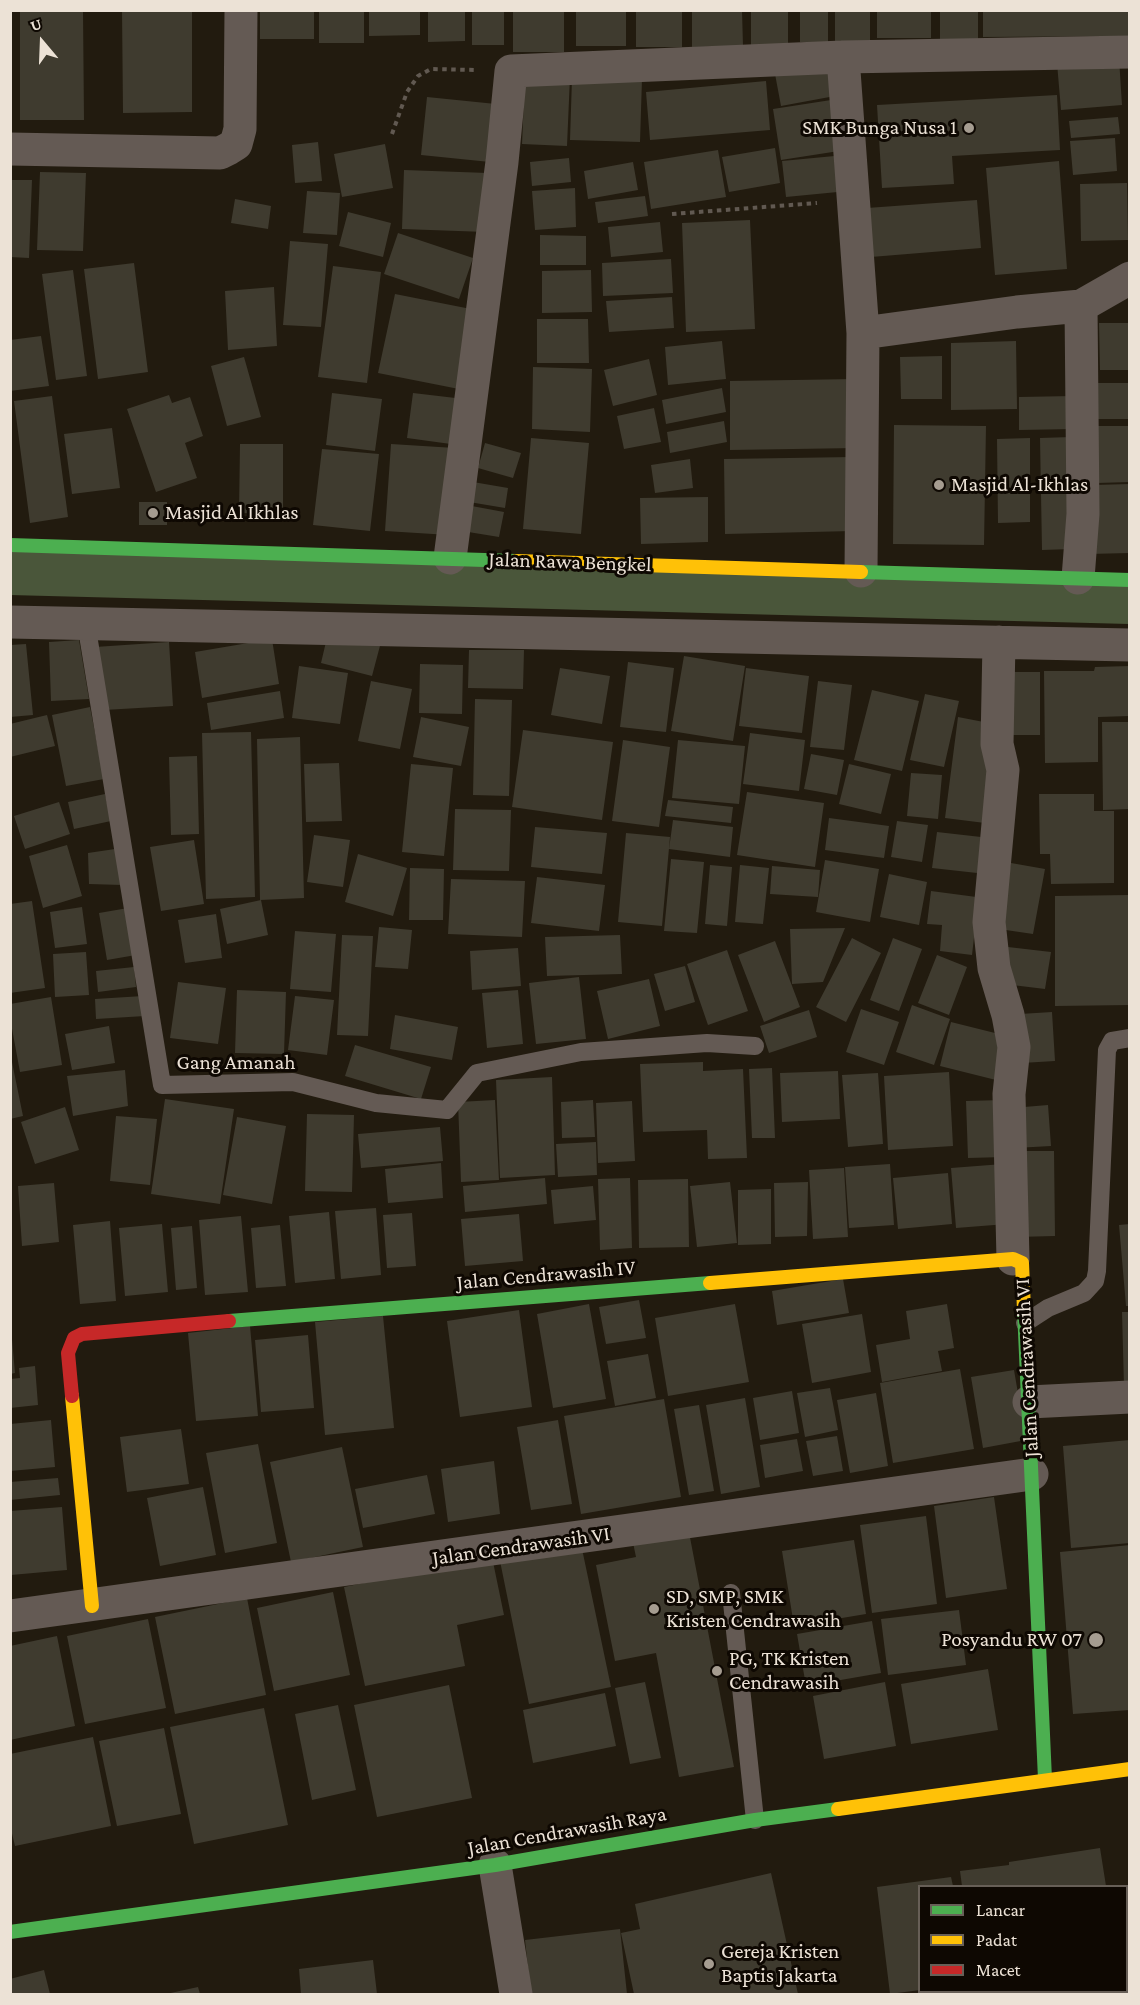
<!DOCTYPE html>
<html>
<head>
<meta charset="utf-8">
<style>
  body { margin:0 }
  #map { position:relative; width:1140px; height:2005px; overflow:hidden; background:#221b0f; font-family:"Crimson Pro",serif }
  canvas { display:block }
  .frame { position:absolute; inset:0; border:12px solid #ece2d6; pointer-events:none }
  .legend { position:absolute; left:918px; top:1885px; width:210px; height:108px; box-sizing:border-box; background:#0e0802; border:2px solid #675f57; margin:0; padding:8px 10px; list-style:none; font-size:18px; color:#ece2d6 }
  .legend li { display:flex; align-items:center; gap:12px; height:30px }
  .legend b { width:30px; border:2px solid #675f57 }
  .north { position:absolute; left:12px; top:12px; width:60px; height:60px; -webkit-text-stroke:4px #0e0802; paint-order:stroke; rotate:341deg; font-size:16px; font-weight:700; line-height:24px; text-align:center; color:#ece2d6 }
  .north::after { content:''; display:block; margin:auto; width:21px; height:27px; background:#ece2d6; clip-path:polygon(50% 0,100% 100%,50% 72%,0 100%) }
</style>
</head>
<body>
<div id="map">
<canvas width="1140" height="2005"></canvas>
<div class="frame"></div>
<ul class="legend">
<li><b style="height:8px;background:#4caf50"></b>Lancar</li>
<li><b style="height:8px;background:#ffc107"></b>Padat</li>
<li><b style="height:8px;background:#c62828"></b>Macet</li>
</ul>
<div class="north">U</div>
</div>
<script>
const ctx = document.querySelector('canvas').getContext('2d');
ctx.lineJoin = 'round';
function poly(rows) {
  const path = new Path2D();
  for (const r of rows) {
    path.moveTo(r[0], r[1]);
    for (let i = 2; i < r.length; i += 2) path.lineTo(r[i], r[i + 1]);
  }
  return path;
}
function strokePath(path, color, width, dash) {
  ctx.strokeStyle = color;
  ctx.lineWidth = width;
  ctx.lineCap = dash ? 'butt' : 'round';
  ctx.setLineDash(dash || []);
  ctx.stroke(path);
}
function fillPath(path, color) {
  ctx.fillStyle = color;
  ctx.fill(path, 'evenodd');
}
function label(font, color, halo, rows, align = 'center') {
  ctx.font = font + ' "Crimson Pro",serif';
  ctx.lineWidth = 6;
  ctx.setLineDash([]);
  ctx.textBaseline = 'middle';
  ctx.strokeStyle = halo;
  ctx.fillStyle = color;
  for (const [text, x, y, turn = 0] of rows) {
    ctx.save();
    ctx.translate(x, y);
    ctx.rotate((+turn || 0) * Math.PI / 180);
    ctx.textAlign = isNaN(turn) ? turn : align;
    if (halo) ctx.strokeText(text, 0, 0);
    ctx.fillText(text, 0, 0);
    ctx.restore();
  }
}
strokePath(poly([
  [10,573,1130,602]
]), '#4a563a', 44);
fillPath(poly([
  [122,10,192,10,192,112,123,113],
  [260,10,314,10,314,39,260,39],
  [319,10,364,10,364,43,319,43],
  [369,10,420,10,420,35,369,36],
  [428,10,465,10,465,41,428,42],
  [472,10,504,10,504,45,472,45],
  [513,10,564,10,564,52,513,52],
  [576,10,626,10,626,46,576,46],
  [636,10,682,10,682,47,636,47],
  [692,10,742,10,743,46,692,47],
  [751,10,788,10,788,45,751,45],
  [800,10,828,10,828,42,800,42],
  [835,10,870,10,870,44,835,44],
  [877,10,931,10,931,38,877,38],
  [940,10,978,10,978,40,940,40],
  [983,10,1130,10,1130,36,983,37],
  [83,11,84,120,20,120,20,12],
  [1119,58,1122,105,1061,110,1057,63],
  [829,64,835,96,781,106,775,74],
  [525,75,570,77,567,146,522,144],
  [572,78,642,79,640,142,570,140],
  [766,81,770,130,650,140,646,92],
  [1057,95,1060,150,952,156,954,184,882,188,877,105],
  [427,97,496,104,490,162,421,155],
  [831,100,839,151,781,160,773,109],
  [1118,117,1120,134,1071,138,1069,121],
  [1115,138,1117,171,1073,175,1070,141],
  [318,142,322,181,295,183,292,145],
  [385,144,393,188,342,197,334,154],
  [775,148,780,183,729,192,722,157],
  [718,150,726,197,651,209,644,162],
  [845,155,848,191,786,197,782,161],
  [569,158,571,182,532,186,530,162],
  [1059,161,1067,269,995,275,986,168],
  [633,162,638,190,588,199,584,171],
  [404,170,488,173,486,232,402,229],
  [40,172,86,173,83,251,37,250],
  [10,180,32,180,29,258,10,257],
  [1127,183,1128,240,1081,241,1080,184],
  [575,188,576,227,535,230,532,191],
  [307,191,340,193,337,235,303,233],
  [645,196,648,216,598,223,595,202],
  [235,199,271,206,268,229,231,223],
  [977,200,981,248,871,257,867,208],
  [348,212,391,223,383,257,339,246],
  [750,220,755,329,686,332,682,223],
  [660,222,663,252,611,257,608,227],
  [398,233,473,258,459,299,384,274],
  [540,235,586,236,586,265,540,265],
  [290,241,328,244,321,327,283,325],
  [671,259,673,293,603,296,602,263],
  [134,263,148,372,98,379,84,269],
  [333,266,381,272,367,383,318,377],
  [73,270,87,376,56,380,42,274],
  [591,270,592,312,542,313,542,271],
  [274,287,277,346,228,350,225,291],
  [395,294,481,311,464,390,378,373],
  [672,297,674,328,609,332,606,301],
  [537,319,588,319,589,363,537,363],
  [1099,323,1130,323,1130,370,1100,370],
  [41,336,49,386,10,391,10,340],
  [722,341,726,379,668,385,665,347],
  [1016,341,1017,409,951,410,951,343],
  [942,356,942,399,901,399,900,357],
  [244,357,261,417,227,426,211,366],
  [649,359,657,395,613,406,604,370],
  [533,367,592,369,590,432,532,429],
  [856,379,857,448,730,450,730,381],
  [1098,383,1130,383,1130,419,1098,419],
  [722,388,726,412,666,424,662,400],
  [332,393,382,399,375,451,326,445],
  [413,393,464,399,458,445,407,438],
  [169,395,172,403,190,397,203,436,185,443,197,478,156,492,127,409],
  [52,396,68,517,30,523,14,401],
  [1073,396,1074,429,1019,430,1019,397],
  [654,408,661,442,624,449,617,416],
  [724,421,727,442,670,453,667,432],
  [894,425,986,426,984,545,893,544],
  [1096,426,1130,426,1130,482,1097,483],
  [112,428,120,488,72,494,64,434],
  [1071,437,1072,549,1042,550,1040,438],
  [531,438,589,443,581,534,523,529],
  [1030,438,1030,522,998,523,997,439],
  [485,443,521,453,513,478,478,468],
  [240,444,283,444,283,514,239,513],
  [391,444,455,448,449,535,385,531],
  [322,449,379,454,370,531,313,525],
  [852,457,853,531,725,534,724,459],
  [690,459,693,488,655,493,651,465],
  [473,482,508,488,505,508,469,502],
  [1130,484,1130,524,1115,524,1130,524,1130,553,1088,554,1093,485],
  [708,497,708,542,641,544,640,498],
  [139,502,167,502,167,525,139,525],
  [461,504,504,512,499,537,456,530],
  [329,629,381,642,372,676,321,663],
  [272,639,279,684,202,698,195,652],
  [79,640,89,699,51,701,49,642],
  [169,642,173,706,104,710,95,647],
  [26,644,33,715,10,717,10,645],
  [469,650,524,650,523,689,468,688],
  [684,656,745,666,733,741,671,731],
  [628,662,674,668,666,732,620,727],
  [420,664,463,665,462,714,419,713],
  [299,666,348,673,340,724,292,718],
  [1130,666,1130,716,1098,717,1098,762,1045,763,1044,671,1094,671,1095,667],
  [560,668,610,676,602,724,551,715],
  [746,668,809,676,802,733,739,726],
  [1003,672,1040,672,1040,735,1004,735],
  [371,681,412,689,400,749,358,741],
  [818,681,852,685,844,750,810,747],
  [872,690,919,701,902,771,854,760],
  [280,691,284,718,211,730,207,703],
  [925,694,959,701,944,767,910,760],
  [475,699,512,700,509,796,473,795],
  [90,707,104,779,66,786,52,715],
  [47,715,55,746,10,757,10,724],
  [421,717,469,727,461,766,413,757],
  [958,717,989,723,985,823,945,818],
  [1102,722,1130,722,1130,809,1103,810],
  [523,730,613,742,602,820,512,807],
  [251,732,255,897,206,899,202,733],
  [750,733,805,740,799,791,743,784],
  [300,737,304,898,260,900,257,739],
  [623,740,670,747,659,827,612,821],
  [678,740,745,746,739,804,672,798],
  [811,754,844,760,837,795,804,789],
  [197,756,199,834,171,835,169,757],
  [339,763,342,821,306,822,304,764],
  [411,764,453,768,444,856,402,852],
  [849,764,891,774,881,814,839,804],
  [911,773,942,775,938,819,907,816],
  [747,792,824,803,815,867,737,855],
  [105,794,111,821,74,829,68,802],
  [1039,794,1094,794,1094,811,1114,811,1114,883,1051,884,1050,854,1040,854],
  [668,800,733,807,731,823,665,816],
  [59,802,70,834,25,849,14,816],
  [455,809,511,810,509,871,453,870],
  [829,818,889,826,884,858,825,850],
  [673,820,733,827,730,857,669,849],
  [897,821,928,825,922,862,891,857],
  [535,827,607,833,602,874,531,867],
  [937,832,990,838,986,874,932,868],
  [626,833,670,837,662,926,618,922],
  [314,835,350,840,343,887,307,882],
  [194,840,204,904,161,911,150,847],
  [67,845,82,896,43,908,29,856],
  [115,849,122,885,89,884,88,853],
  [358,854,407,868,393,916,345,902],
  [671,859,704,862,697,933,664,931],
  [825,860,879,869,870,922,816,912],
  [1011,863,1045,869,1033,934,999,929],
  [710,865,732,867,727,926,705,924],
  [740,865,769,868,763,924,735,922],
  [772,866,820,870,818,897,770,894],
  [410,868,444,869,443,920,409,920],
  [889,874,927,882,919,925,880,917],
  [537,877,605,885,599,931,531,923],
  [451,879,525,881,522,937,448,934],
  [931,891,984,898,975,929,972,955,940,951,942,925,927,924],
  [1130,895,1130,1005,1055,1006,1055,896],
  [261,900,268,935,227,944,220,909],
  [32,901,45,988,10,993,10,904],
  [82,907,87,944,55,948,50,912],
  [128,908,136,955,107,960,99,913],
  [216,914,222,958,185,963,178,920],
  [379,927,412,930,408,969,375,967],
  [845,928,823,982,792,984,790,929],
  [295,931,336,934,331,992,290,989],
  [342,935,373,936,368,1036,337,1035],
  [620,935,622,974,547,976,545,937],
  [852,938,881,953,846,1022,816,1007],
  [893,938,922,949,899,1011,870,1000],
  [775,941,800,1007,764,1022,738,955],
  [1008,947,1051,952,1045,989,1004,984],
  [518,948,521,986,472,990,470,951],
  [727,950,748,1011,708,1025,687,964],
  [86,952,89,995,55,997,53,954],
  [937,955,967,967,949,1015,918,1003],
  [685,966,695,1002,665,1011,654,974],
  [134,967,136,987,98,992,96,971],
  [579,977,586,1039,536,1044,529,983],
  [649,979,660,1026,608,1039,597,991],
  [178,982,226,988,218,1044,170,1038],
  [237,990,286,992,284,1054,235,1053],
  [518,990,523,1044,487,1048,482,993],
  [143,996,145,1016,96,1019,95,999],
  [295,996,334,1000,327,1055,288,1050],
  [51,997,62,1065,20,1072,10,1018,10,1004],
  [912,1005,950,1019,934,1065,896,1052],
  [861,1009,899,1022,884,1065,846,1052],
  [809,1010,817,1037,769,1053,760,1026],
  [1052,1012,1055,1061,1022,1063,1020,1014],
  [395,1015,458,1027,452,1060,390,1049],
  [951,1022,1007,1036,996,1080,940,1066],
  [109,1026,115,1063,72,1070,65,1034],
  [355,1045,431,1067,421,1099,345,1076],
  [12,1062,23,1116,10,1119,10,1063],
  [703,1062,703,1071,743,1069,747,1158,708,1159,707,1130,643,1132,640,1064],
  [772,1068,775,1138,752,1138,749,1069],
  [125,1070,128,1106,73,1116,67,1076],
  [838,1071,840,1119,782,1122,780,1073],
  [949,1072,953,1146,888,1150,884,1076],
  [878,1073,883,1144,848,1147,842,1075],
  [552,1077,555,1175,500,1178,496,1080],
  [165,1099,234,1109,220,1204,151,1194],
  [495,1100,499,1180,461,1182,458,1102],
  [593,1100,595,1137,562,1138,561,1102],
  [1003,1100,1005,1157,968,1158,966,1101],
  [632,1101,635,1161,598,1163,596,1103],
  [1048,1105,1051,1146,1015,1148,1012,1108],
  [65,1107,79,1150,35,1164,21,1122],
  [307,1114,354,1115,352,1192,305,1191],
  [116,1116,157,1119,150,1185,110,1181],
  [237,1117,286,1126,272,1204,223,1195],
  [440,1127,443,1161,361,1168,358,1134],
  [596,1142,597,1175,558,1177,556,1144],
  [1015,1151,1054,1151,1055,1236,1016,1237],
  [441,1163,443,1198,388,1203,385,1169],
  [890,1164,894,1225,849,1228,845,1167],
  [1003,1164,1007,1224,956,1228,951,1168],
  [844,1168,848,1237,813,1239,809,1170],
  [948,1173,952,1224,898,1229,893,1178],
  [545,1178,547,1204,465,1212,463,1186],
  [630,1178,632,1248,600,1250,598,1179],
  [688,1179,689,1247,639,1248,638,1180],
  [730,1182,737,1243,697,1247,690,1186],
  [808,1182,807,1236,775,1237,774,1183],
  [54,1183,59,1242,22,1246,18,1186],
  [593,1186,596,1220,554,1224,551,1190],
  [771,1189,771,1244,738,1245,738,1190],
  [376,1208,381,1275,341,1279,335,1211],
  [329,1212,335,1279,295,1283,289,1216],
  [412,1213,416,1266,387,1268,383,1215],
  [519,1214,523,1261,465,1266,461,1219],
  [241,1216,248,1292,205,1295,199,1220],
  [110,1221,116,1301,80,1304,73,1225],
  [162,1224,168,1292,125,1296,119,1228],
  [1130,1224,1130,1306,1126,1306,1119,1225],
  [280,1225,286,1286,256,1288,251,1228],
  [192,1226,197,1288,176,1290,171,1228],
  [843,1279,849,1313,777,1325,772,1291],
  [639,1300,646,1338,606,1344,599,1307],
  [589,1304,606,1399,553,1408,537,1314],
  [735,1304,749,1382,668,1396,655,1318],
  [947,1304,954,1348,938,1351,942,1371,882,1382,876,1345,910,1339,906,1311],
  [519,1310,532,1407,460,1417,447,1321],
  [1122,1312,1130,1312,1130,1387,1124,1387],
  [862,1314,871,1372,812,1383,802,1324],
  [383,1316,394,1428,325,1435,315,1322],
  [250,1326,258,1416,196,1421,188,1333],
  [308,1335,314,1408,261,1412,255,1340],
  [10,1339,12,1339,15,1373,10,1374],
  [648,1354,656,1398,615,1406,607,1361],
  [35,1366,38,1405,10,1408,10,1379,20,1378,19,1368],
  [960,1369,974,1449,893,1463,880,1383],
  [1014,1370,1026,1440,983,1448,971,1377],
  [830,1388,838,1430,805,1437,797,1393],
  [792,1391,799,1433,760,1440,753,1398],
  [876,1393,888,1466,850,1473,837,1400],
  [745,1398,760,1487,721,1494,706,1405],
  [664,1399,681,1497,581,1514,564,1416],
  [699,1405,714,1491,689,1495,674,1409],
  [51,1420,55,1467,10,1471,10,1424],
  [558,1420,572,1504,531,1510,517,1427],
  [181,1429,189,1484,127,1492,120,1437],
  [837,1436,843,1471,813,1476,806,1441],
  [797,1439,803,1471,765,1478,760,1445],
  [1130,1440,1130,1543,1071,1548,1063,1446],
  [258,1444,277,1543,225,1553,206,1453],
  [342,1447,363,1547,291,1562,270,1462],
  [494,1461,500,1514,448,1522,441,1469],
  [427,1475,435,1514,363,1528,355,1489],
  [58,1478,60,1495,10,1500,10,1482],
  [203,1487,216,1555,160,1566,147,1498],
  [994,1497,1007,1589,946,1598,934,1506],
  [62,1507,67,1570,11,1575,10,1511],
  [926,1516,937,1604,872,1613,860,1525],
  [688,1527,734,1767,679,1777,656,1653,615,1661,596,1565,636,1557,632,1538],
  [854,1540,866,1614,794,1626,782,1551],
  [581,1544,611,1687,529,1704,500,1561],
  [1130,1545,1130,1710,1073,1714,1060,1552],
  [492,1557,504,1615,457,1625,465,1666,365,1686,344,1587],
  [333,1592,350,1675,274,1691,257,1608],
  [247,1598,266,1695,175,1714,155,1617],
  [959,1610,966,1665,888,1675,881,1619],
  [148,1619,166,1708,85,1724,67,1636],
  [872,1621,881,1673,806,1686,797,1634],
  [57,1636,75,1726,10,1740,10,1646],
  [988,1669,998,1730,911,1744,901,1684],
  [645,1682,661,1758,630,1764,615,1688],
  [885,1682,896,1746,824,1759,813,1696],
  [449,1685,472,1798,377,1817,354,1705],
  [605,1693,616,1746,533,1763,523,1710],
  [338,1705,356,1790,312,1800,295,1714],
  [264,1708,288,1825,194,1844,170,1727],
  [164,1728,181,1814,117,1826,99,1741],
  [93,1737,111,1826,15,1846,10,1825,10,1754],
  [1100,1848,1106,1886,962,1886,960,1871,1009,1865,1009,1862],
  [771,1873,798,1994,634,1994,621,1933,640,1929,635,1904],
  [951,1877,953,1886,920,1886,920,1990,890,1994,877,1887],
  [620,1929,627,1994,531,1994,525,1940],
  [373,1960,377,1994,301,1994,299,1969],
  [44,1970,50,1994,10,1994,10,1979],
  [198,1987,200,1994,166,1994],
  [1130,1988,1130,1994,1102,1994,1111,1992,1126,1992,1126,1989],
  [1026,1992,1066,1992,1066,1993,1026,1994]
]), '#3f3b2f');
strokePath(poly([
  [392,134,407,92,418,76,431,69,475,70],
  [672,214,817,203]
]), '#615951', 4, [4.5, 4.5]);
strokePath(poly([
  [86,623,162,1085,293,1082,376,1103,447,1110,477,1073,581,1052,707,1043,755,1046],
  [1025,1323,1048,1308,1084,1293,1095,1281,1097,1271,1107,1050,1112,1041,1130,1038],
  [731,1593,755,1820]
]), '#645a54', 18);
strokePath(poly([
  [843,57,863,333,1017,312,1081,306,1083,514,1078,578],
  [10,149,220,153,228,149,236,144,240,129,241,10],
  [1081,306,1130,278],
  [450,558,502,162,511,71,843,57,1130,52],
  [861,571,863,333],
  [10,622,1130,645],
  [999,642,997,744,1003,770,989,922,994,968,1008,1015,1014,1047,1009,1094,1013,1259],
  [1029,1402,1130,1397],
  [10,1616,1032,1474],
  [495,1865,516,1994]
]), '#645a54', 33);
strokePath(poly([
  [10,545,516,561],
  [861,572,1130,580],
  [1024,1310,1045,1779],
  [229,1321,710,1283],
  [10,1932,495,1865,755,1820,838,1809]
]), '#4caf50', 14);
strokePath(poly([
  [516,561,861,572],
  [710,1283,1013,1259,1022,1263,1024,1310],
  [72,1396,92,1606],
  [838,1809,1130,1769]
]), '#ffc107', 14);
strokePath(poly([
  [72,1396,68,1353,74,1338,82,1334,229,1321]
]), '#c62828', 14);
for (const [x, y, r, color] of [
  [969,128,6,"#a59c90"],
  [939,485,6,"#a59c90"],
  [153,513,6,"#a59c90"],
  [654,1609,6,"#a59c90"],
  [1096,1640,8,"#a59c90"],
  [717,1671,6,"#a59c90"],
  [709,1964,6,"#a59c90"]
]) {
  const dot = new Path2D();
  dot.arc(x, y, r, 0, 2 * Math.PI);
  ctx.fillStyle = color;
  ctx.fill(dot);
  strokePath(dot, '#0e0802', 2);
}
label('21px', '#ece2d6', '#0e0802', [
  ["SMK Bunga Nusa 1",957,128,"right"],
  ["Masjid Al-Ikhlas",951,485],
  ["Masjid Al Ikhlas",165,513],
  ["SD, SMP, SMK",666,1597],
  ["Kristen Cendrawasih",666,1621],
  ["Posyandu RW 07",1082,1640,"right"],
  ["PG, TK Kristen",729,1659],
  ["Cendrawasih",729,1683],
  ["Gereja Kristen",721,1952],
  ["Baptis Jakarta",721,1976]
], 'left');
label('21px', '#ece2d6', '#0e0802', [
  ["Jalan Rawa Bengkel",570,562,2],
  ["Gang Amanah",236,1063],
  ["Jalan Cendrawasih IV",546,1275,-5],
  ["Jalan Cendrawasih VI",1027,1368,-93],
  ["Jalan Cendrawasih VI",521,1546,-8],
  ["Jalan Cendrawasih Raya",567,1831,-10]
]);
</script>
</body>
</html>
